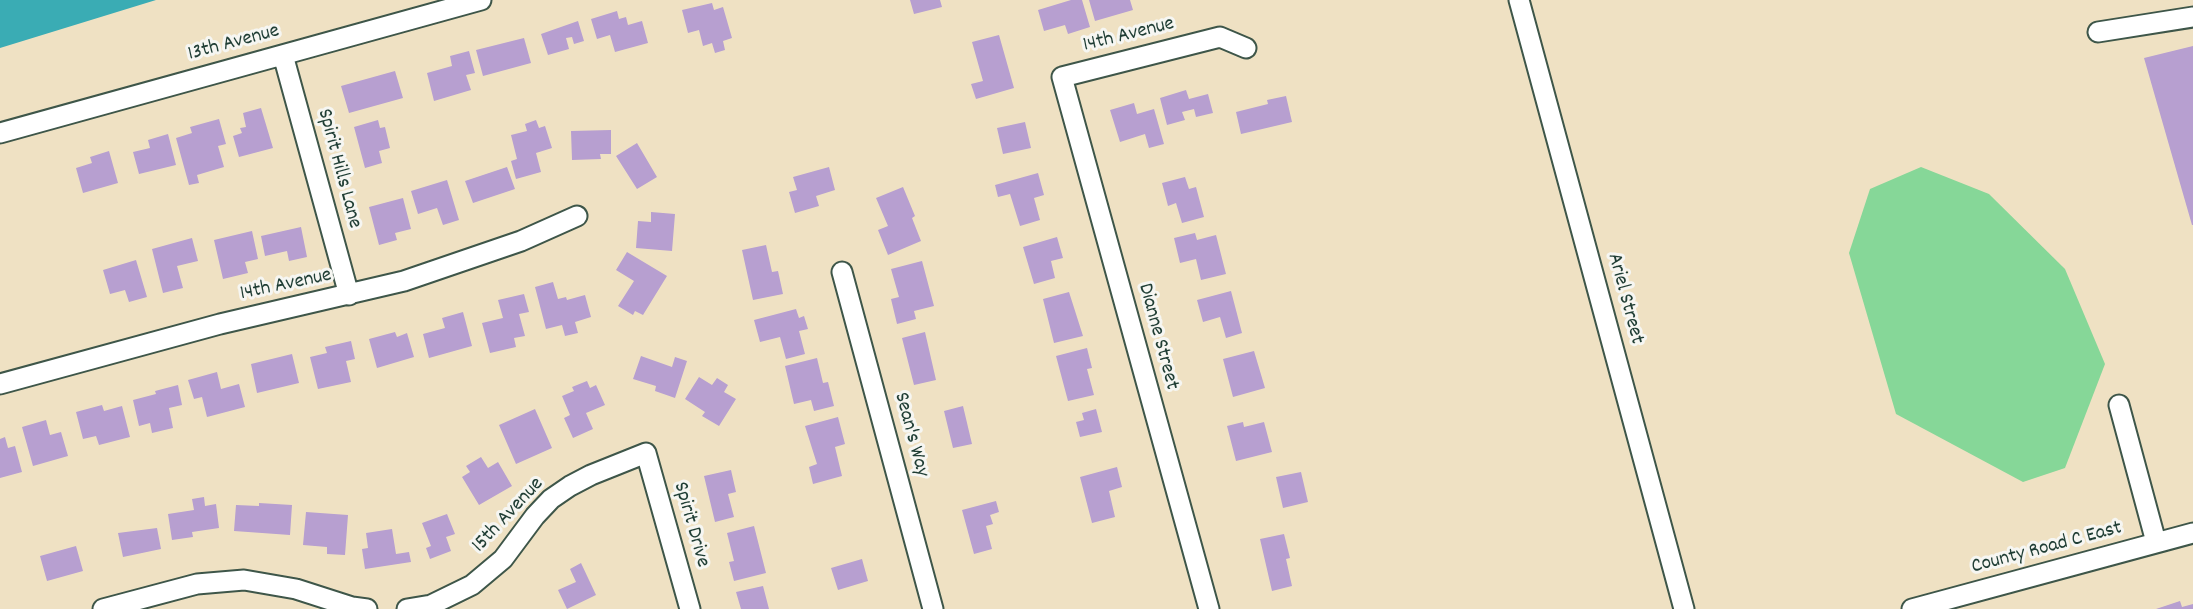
<!DOCTYPE html>
<html>
<head>
<meta charset="utf-8">
<style>
  body { margin:0 }
  canvas { display:block; background:#efe1c3 }
</style>
</head>
<body>
<canvas width="2193" height="609"></canvas>
<script>
const ctx = document.querySelector('canvas').getContext('2d');
ctx.lineJoin = 'round';
function fillPath(path, color) {
  ctx.fillStyle = color;
  ctx.fill(path, 'evenodd');
}
function poly(rows) {
  const path = new Path2D();
  for (const r of rows) {
    path.moveTo(r[0], r[1]);
    for (let i = 2; i < r.length; i += 2) path.lineTo(r[i], r[i + 1]);
  }
  return path;
}
function strokePath(path, color, width, dash) {
  ctx.strokeStyle = color;
  ctx.lineWidth = width;
  ctx.lineCap = dash ? 'butt' : 'round';
  ctx.setLineDash(dash || []);
  ctx.stroke(path);
}
function label(font, color, halo, rows, align = 'center') {
  ctx.font = font + ' Dekko,sans-serif';
  ctx.lineWidth = 6;
  ctx.setLineDash([]);
  ctx.textBaseline = 'middle';
  ctx.strokeStyle = halo;
  ctx.fillStyle = color;
  for (const [text, x, y, turn = 0] of rows) {
    ctx.save();
    ctx.translate(x, y);
    ctx.rotate((+turn || 0) * Math.PI / 180);
    ctx.textAlign = isNaN(turn) ? turn : align;
    if (halo) ctx.strokeText(text, 0, 0);
    ctx.fillText(text, 0, 0);
    ctx.restore();
  }
}
fillPath(poly([
  [1921,167,1989,194,2065,269,2105,364,2065,468,2023,482,1896,414,1849,253,1870,189]
]), '#86d798');
fillPath(poly([
  [0,0,156,0,0,48]
]), '#3aacb4');
fillPath(poly([
  [910,0,940,0,942,7,914,14],
  [1071,0,1082,0,1090,27,1068,34,1065,25,1044,31,1038,10],
  [1089,0,1130,0,1133,10,1095,21],
  [712,3,714,10,723,7,732,38,723,41,725,50,715,53,712,43,703,46,699,30,688,33,682,10],
  [617,11,619,19,626,17,628,25,642,21,648,43,615,52,610,35,597,39,591,19],
  [578,21,584,41,574,44,572,37,566,38,569,49,548,55,541,34],
  [999,35,1014,88,976,99,971,84,983,81,972,42],
  [524,38,531,63,483,76,476,50],
  [2193,46,2193,225,2192,225,2144,58],
  [469,51,475,73,466,75,471,90,434,101,427,73,452,66,450,56],
  [395,71,403,98,349,113,341,86],
  [1186,90,1189,99,1208,94,1213,113,1196,117,1194,109,1182,112,1185,120,1167,125,1160,98],
  [1286,96,1292,122,1241,134,1236,112,1268,104,1267,100],
  [1134,103,1137,114,1154,109,1164,144,1149,148,1145,134,1120,142,1110,110],
  [261,108,273,148,239,157,233,136,242,133,240,128,246,127,243,113],
  [219,119,226,144,218,146,224,167,197,175,199,183,189,185,176,138,192,133,190,127],
  [378,120,380,128,385,127,390,148,379,151,382,163,365,168,354,127],
  [536,120,539,128,545,126,552,148,536,153,541,172,516,179,511,161,517,159,511,135,527,131,525,124],
  [1025,122,1031,148,1003,154,997,128],
  [611,130,611,154,600,154,601,159,572,160,571,131],
  [168,134,176,165,139,174,133,152,150,148,148,140],
  [637,143,657,177,637,189,616,156],
  [109,151,118,183,83,193,76,168,92,163,90,157],
  [507,167,515,189,473,203,465,181],
  [829,167,835,190,816,196,819,206,795,213,789,192,797,190,793,177],
  [1038,173,1044,195,1034,198,1040,220,1020,226,1010,194,998,197,995,185],
  [1185,177,1189,189,1196,187,1204,217,1182,223,1176,203,1168,206,1162,183],
  [447,180,459,220,443,225,437,208,418,214,411,191],
  [903,187,915,216,912,218,921,241,888,255,878,230,888,226,876,198],
  [403,198,411,229,395,233,397,240,379,245,369,207],
  [651,212,675,214,672,251,636,248,638,221,651,222],
  [301,227,307,257,289,261,287,251,265,256,261,236],
  [252,231,258,259,245,262,248,273,223,279,214,240],
  [1195,233,1197,240,1216,235,1226,274,1201,280,1196,259,1180,263,1174,238],
  [1057,237,1063,258,1051,261,1055,278,1034,284,1023,247],
  [192,238,198,261,177,266,183,288,163,293,152,249],
  [766,245,772,272,778,271,783,294,753,300,742,250],
  [627,252,667,276,643,315,635,311,633,315,618,306,634,281,616,270],
  [136,260,147,297,129,302,125,290,110,294,103,270],
  [922,261,934,306,914,311,916,319,897,324,891,299,899,297,891,269],
  [553,282,558,299,566,297,567,300,585,295,591,317,575,322,578,333,565,336,562,325,546,329,535,287],
  [1231,291,1242,333,1226,338,1220,317,1203,322,1197,300],
  [1069,292,1083,336,1054,343,1043,299],
  [524,294,529,312,519,314,525,336,514,338,516,347,490,353,482,323,503,318,498,300],
  [796,309,799,318,804,316,808,329,799,331,805,354,786,359,780,337,760,342,754,320],
  [463,312,472,346,429,358,423,334,445,328,442,318],
  [395,332,397,337,407,333,414,357,377,368,369,339],
  [925,332,936,380,914,385,902,338],
  [351,341,355,359,346,361,351,382,318,389,310,357,327,353,325,347],
  [1087,348,1092,368,1087,369,1094,395,1068,401,1056,356],
  [1254,351,1265,388,1233,397,1223,359],
  [292,354,299,383,257,393,251,364],
  [641,356,672,367,675,357,687,361,675,398,655,391,656,386,633,379],
  [817,358,823,383,828,382,834,406,814,411,811,400,794,404,785,366],
  [217,372,221,389,239,384,245,407,207,417,202,397,194,399,188,380],
  [699,377,712,385,717,378,728,385,724,392,736,399,719,426,702,416,705,412,685,399],
  [587,381,590,388,596,385,605,405,586,413,593,429,573,438,564,418,570,415,562,396,574,391,572,387],
  [178,385,182,405,169,408,173,428,152,433,150,423,139,426,133,400,156,394,155,391],
  [102,405,104,411,122,406,130,437,99,445,96,436,83,439,76,412],
  [963,406,972,444,953,448,944,411],
  [535,409,552,448,516,464,499,425],
  [1096,409,1102,432,1080,437,1076,422,1084,420,1082,413],
  [838,417,845,444,835,447,842,476,813,484,809,467,817,464,805,426],
  [46,420,50,435,61,432,68,456,33,466,22,427],
  [1243,422,1244,427,1264,422,1272,452,1236,461,1227,426],
  [5,437,8,448,15,446,22,472,0,478,0,439],
  [481,457,488,468,498,462,512,486,479,505,462,477,470,472,466,466],
  [1117,467,1122,487,1109,491,1115,517,1092,523,1080,477],
  [731,470,736,492,728,494,734,517,715,522,704,476],
  [1301,472,1308,502,1283,508,1276,477],
  [204,497,205,506,216,504,219,528,192,532,193,537,172,540,168,514,194,510,192,499],
  [996,501,999,512,990,515,993,524,986,526,992,549,974,554,962,510],
  [259,503,292,505,290,535,234,531,236,505,259,506],
  [306,512,348,515,345,555,327,554,327,547,303,545],
  [447,514,455,534,446,537,451,551,430,559,426,548,431,546,422,523],
  [754,526,766,573,734,581,729,562,734,561,727,533],
  [157,528,161,549,123,557,118,533],
  [392,529,396,554,409,552,411,562,365,569,362,549,368,548,366,533],
  [1284,534,1290,558,1286,559,1292,586,1272,591,1260,539],
  [76,546,83,571,47,581,40,556],
  [862,559,868,581,838,590,831,568],
  [581,563,596,595,567,609,558,590,576,582,570,569],
  [763,586,769,609,741,609,736,592],
  [2180,601,2182,607,2193,604,2193,609,2156,609]
]), '#b79fd0');
const minor = poly([
  [1519,0,1684,609],
  [2098,32,2193,17],
  [283,55,349,295],
  [0,133,481,0],
  [842,272,933,609],
  [0,384,220,324,404,281,521,241,577,216],
  [2119,405,2156,542],
  [103,609,197,584,244,580,296,589,352,607,367,609],
  [407,609,431,605,472,585,503,559,535,516,551,499,570,486,591,475,646,453,690,609],
  [1209,609,1062,77,1220,37,1246,48],
  [1912,609,2193,533]
]);
strokePath(minor, '#3e5649', 23);
strokePath(minor, '#fff', 19);
label('21px', '#1f3d34', '#f6f6f2', [
  ["14th Avenue",1129,36,-14],
  ["13th Avenue",234,44,-15],
  ["Spirit Hills Lane",338,169,75],
  ["14th Avenue",286,286,-12],
  ["Ariel Street",1624,299,75],
  ["Dianne Street",1157,337,75],
  ["Sean's Way",910,435,75],
  ["15th Avenue",509,516,-47],
  ["Spirit Drive",690,525,74],
  ["County Road C East",2047,549,-15]
]);
</script>
</body>
</html>
